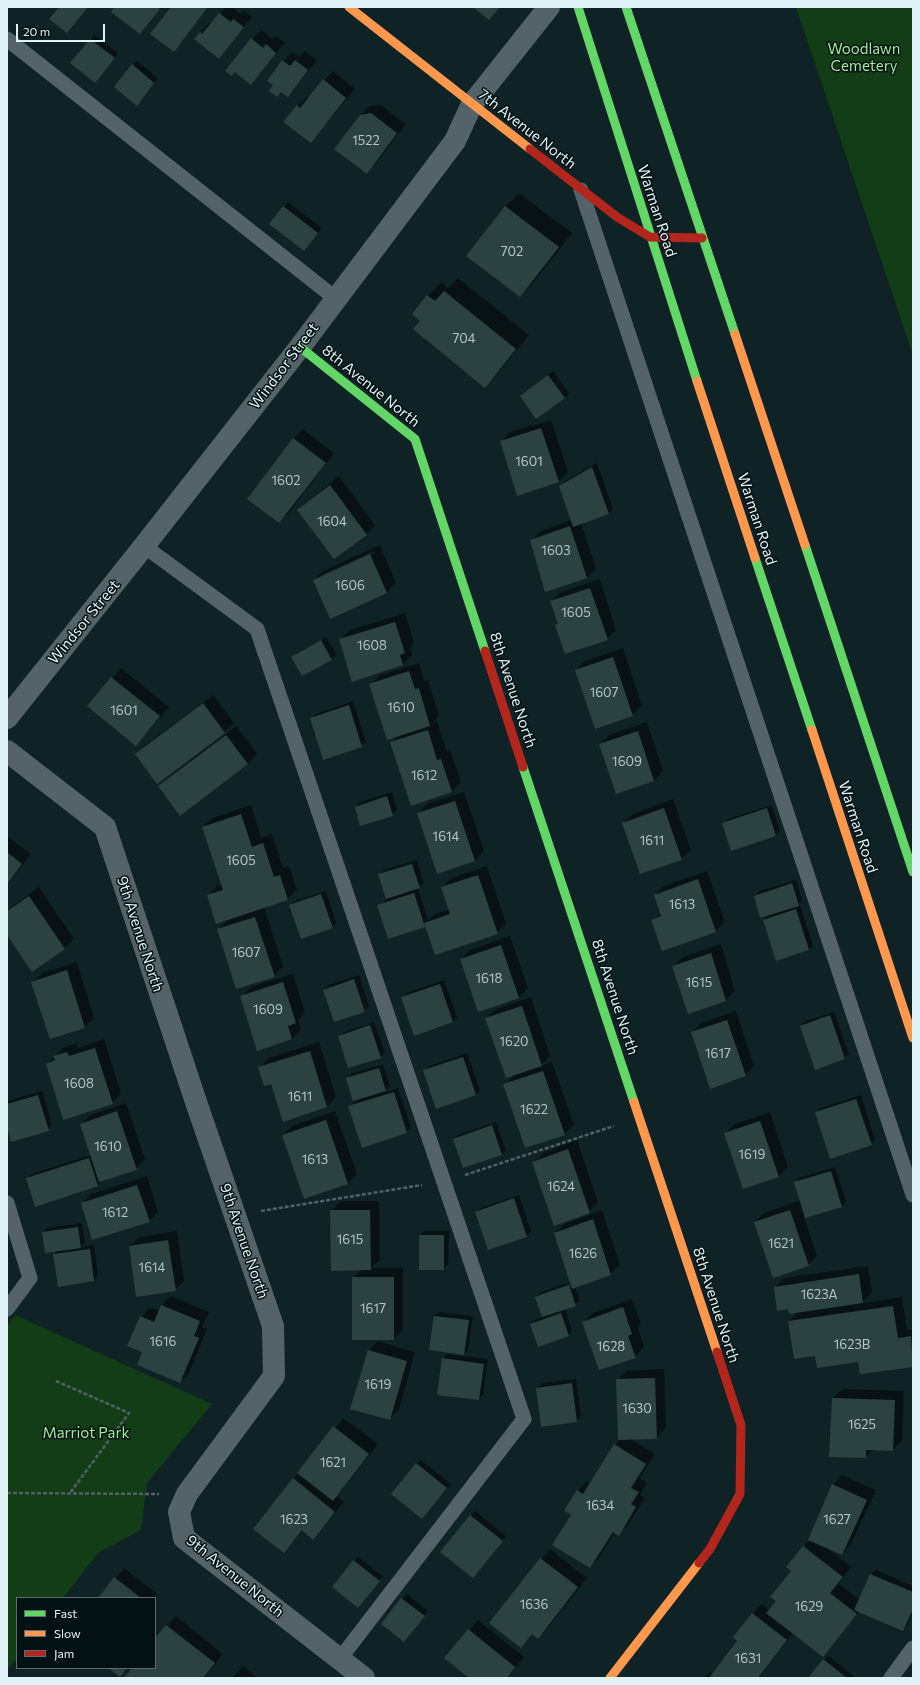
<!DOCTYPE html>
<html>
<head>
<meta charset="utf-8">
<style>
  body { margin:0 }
  #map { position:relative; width:920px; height:1685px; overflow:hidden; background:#0f2326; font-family:Commissioner,sans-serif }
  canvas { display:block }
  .frame { position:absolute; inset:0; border:8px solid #dff2f5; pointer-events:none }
  .legend { position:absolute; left:16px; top:1597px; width:140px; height:72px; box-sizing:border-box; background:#041113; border:1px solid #5c6b6d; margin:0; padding:5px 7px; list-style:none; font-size:12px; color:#dff2f5 }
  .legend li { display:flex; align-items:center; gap:8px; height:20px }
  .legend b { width:20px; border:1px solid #5c6b6d }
  .scale { position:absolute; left:16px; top:24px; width:89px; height:18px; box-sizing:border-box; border:2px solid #dff2f5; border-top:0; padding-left:5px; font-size:12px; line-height:14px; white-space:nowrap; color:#dff2f5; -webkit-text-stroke:3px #041113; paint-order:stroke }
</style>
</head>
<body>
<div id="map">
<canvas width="920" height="1685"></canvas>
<div class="frame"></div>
<ul class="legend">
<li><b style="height:5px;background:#63d668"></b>Fast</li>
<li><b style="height:5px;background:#ff974d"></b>Slow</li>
<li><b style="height:5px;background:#b3261e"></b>Jam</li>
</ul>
<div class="scale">20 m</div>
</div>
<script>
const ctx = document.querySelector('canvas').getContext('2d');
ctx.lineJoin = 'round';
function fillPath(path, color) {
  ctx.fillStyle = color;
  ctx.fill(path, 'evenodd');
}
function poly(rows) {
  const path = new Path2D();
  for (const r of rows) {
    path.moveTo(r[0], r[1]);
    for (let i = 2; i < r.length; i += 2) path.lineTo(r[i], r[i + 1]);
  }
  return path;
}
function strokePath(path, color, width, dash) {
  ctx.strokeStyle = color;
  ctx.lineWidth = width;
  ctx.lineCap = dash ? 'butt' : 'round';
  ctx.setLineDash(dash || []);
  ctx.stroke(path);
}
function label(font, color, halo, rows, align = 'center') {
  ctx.font = font + ' Commissioner,sans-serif';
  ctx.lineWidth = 3;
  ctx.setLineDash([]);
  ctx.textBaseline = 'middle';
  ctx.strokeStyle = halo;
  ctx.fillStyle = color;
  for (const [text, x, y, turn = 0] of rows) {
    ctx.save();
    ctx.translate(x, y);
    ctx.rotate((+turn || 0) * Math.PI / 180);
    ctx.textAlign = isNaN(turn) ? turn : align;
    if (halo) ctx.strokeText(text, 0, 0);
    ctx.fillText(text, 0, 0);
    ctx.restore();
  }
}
fillPath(poly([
  [796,7,913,7,913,355],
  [15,1315,212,1404,147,1483,141,1530,98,1553,63,1598,17,1598,17,1658,9,1668,7,1667,7,1326]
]), '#123d16');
fillPath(poly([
  [115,7,162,7,140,33],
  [172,7,209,7,174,50],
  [226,7,232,7,240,14,243,11,252,17,219,58,200,32,209,23,211,24],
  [261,30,272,39,276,36,285,43,251,83,252,39],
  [95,35,118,53,99,77,72,63],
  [305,51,317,60,288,96,274,85,283,61,292,52,299,57],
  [137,61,158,78,137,104,133,65],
  [333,71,355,89,311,142,298,106,307,97,309,98],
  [381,105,406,124,376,163,367,173,361,115,370,106],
  [519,193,572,233,534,282,520,296,505,207],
  [288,202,322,228,308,245,270,223],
  [458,278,529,335,498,373,485,386,422,320,428,296,441,282,448,288],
  [553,371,569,393,565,398,521,396],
  [551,420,568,472,558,482,501,442,510,432],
  [303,429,334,453,289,513,279,522,248,498,294,438],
  [597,463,613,509,609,514,581,523,596,568,587,577,546,591,532,540,541,531,572,520,561,486,565,481],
  [339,476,375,525,366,534,334,558,298,510],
  [380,545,396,583,387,592,331,617,314,580,323,571],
  [374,551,375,553,324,576,324,574],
  [600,579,616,630,607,639,557,625,559,623,551,602,561,592],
  [405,613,414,643,410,647,412,655,403,664,340,640,350,630],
  [326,637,336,654,332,659,302,675,293,657,297,653],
  [623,648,642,706,632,715,576,670,585,661],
  [419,663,424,681,428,680,439,716,433,723,437,721,447,752,450,750,461,782,451,792,391,743,399,735,371,684,380,675],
  [121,668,169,707,136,745,89,706],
  [213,695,234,723,224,732,157,783,136,755,145,745],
  [353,701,366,742,361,746,311,718,316,714],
  [647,722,663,771,654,781,617,793,600,744,609,735],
  [236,726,257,754,248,764,180,814,159,786,169,777],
  [392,792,397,810,392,815,356,807,360,802],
  [464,792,484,851,474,861,418,813,427,804],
  [673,799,691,850,681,859,624,823,633,814],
  [251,805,261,838,272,834,283,868,289,866,297,890,287,899,264,907,283,966,274,976,218,930,228,919,208,896,217,886,222,885,203,827,212,818],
  [772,805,780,831,776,835,731,849,723,824,728,819],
  [7,836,31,854,7,885],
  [417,860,424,883,418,888,428,920,435,914,450,909,442,888,452,878,487,866,506,924,497,933,426,925,424,926,379,905,387,899,380,875,384,870],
  [707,871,725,922,716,931,653,920,661,912,655,895,664,886],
  [796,880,802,900,796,907,800,905,813,945,809,950,777,960,764,920,771,913,755,896,759,891],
  [39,887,74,939,65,948,33,970,7,933,7,910],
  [326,891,336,923,332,928,290,905,295,901],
  [510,936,528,988,519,997,461,959,470,950],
  [721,944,735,991,726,1000,688,1012,673,966,683,957],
  [77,962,94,1018,85,1027,50,1038,33,982,42,973],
  [293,974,305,1013,298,1020,301,1029,292,1039,241,997,250,987],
  [359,975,369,1006,365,1011,334,1021,324,990,328,985],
  [444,980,457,1017,452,1022,402,998,406,993],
  [531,997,550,1056,540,1066,552,1062,574,1125,564,1134,505,1085,515,1074,487,1018,496,1009],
  [736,1011,754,1066,745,1076,692,1032,701,1023],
  [834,1012,849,1054,844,1058,801,1026,806,1021],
  [374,1022,385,1052,380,1057,339,1037,344,1032],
  [104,1039,121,1093,112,1103,47,1064,64,1047,77,1043,78,1048],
  [319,1042,336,1097,327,1107,272,1083,260,1067,269,1058],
  [467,1053,480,1090,475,1095,425,1070,429,1066],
  [383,1064,390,1086,383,1093,398,1088,411,1128,406,1132,350,1106,357,1099,347,1079,351,1074],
  [42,1091,52,1125,48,1130,7,1124,7,1101],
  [861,1095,875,1140,871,1144,816,1113,821,1108],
  [126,1103,145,1159,136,1169,102,1180,98,1186,27,1178,32,1174,91,1155,81,1124,90,1115],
  [335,1111,357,1174,347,1183,283,1135,292,1126],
  [770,1112,788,1167,779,1176,744,1188,726,1133,735,1124],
  [496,1122,506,1150,502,1154,454,1139,458,1135],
  [577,1140,598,1202,589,1212,534,1162,543,1153],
  [835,1167,846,1202,842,1206,804,1217,817,1256,808,1265,755,1222,764,1213,801,1200,795,1183,799,1178],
  [147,1176,158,1212,149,1221,82,1204,91,1194],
  [519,1195,531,1231,527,1236,489,1249,476,1212,481,1208],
  [340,1201,379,1201,380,1260,371,1268,403,1268,403,1330,394,1339,353,1278,361,1270,331,1211],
  [602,1210,620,1265,610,1274,575,1287,580,1301,575,1305,565,1309,572,1331,568,1335,531,1324,535,1320,543,1317,536,1297,541,1292,571,1282,555,1233,565,1224],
  [573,1283,574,1285,540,1296,540,1294],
  [82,1223,85,1242,81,1247,94,1245,98,1276,94,1281,59,1285,54,1254,58,1250,43,1232,47,1228],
  [177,1231,184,1281,175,1290,130,1246,140,1237],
  [424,1231,449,1231,448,1264,444,1269,420,1235],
  [868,1266,872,1293,862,1303,902,1297,907,1330,913,1329,913,1366,861,1373,859,1361,816,1355,789,1321,798,1312,789,1307,775,1287,784,1278],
  [171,1296,209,1312,202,1327,207,1329,189,1373,180,1382,144,1352,141,1317,150,1307,160,1311,162,1305],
  [632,1299,641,1324,638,1328,644,1347,635,1357,584,1322,593,1313],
  [439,1312,473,1316,468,1349,464,1354,434,1316],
  [378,1341,415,1352,399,1410,389,1419,368,1351],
  [447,1354,488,1359,483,1395,478,1399,443,1359],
  [664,1369,666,1428,657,1438,629,1438,655,1454,640,1478,647,1483,640,1495,645,1498,628,1525,618,1534,615,1532,599,1558,590,1567,572,1514,578,1491,587,1481,590,1484,619,1440,617,1380,626,1371],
  [576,1379,581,1417,576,1421,537,1388,542,1383],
  [842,1389,904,1391,902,1441,892,1450,873,1450,865,1457,833,1398],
  [343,1418,378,1444,337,1496,344,1502,322,1529,313,1538,303,1530,284,1552,293,1479],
  [421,1460,451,1484,422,1518,416,1464],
  [842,1475,876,1490,851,1544,842,1554,826,1547,851,1567,839,1584,860,1600,871,1574,876,1570,913,1586,913,1612,907,1626,902,1630,860,1611,823,1656,793,1633,759,1678,704,1678,710,1672,713,1674,739,1641,752,1614,762,1604,770,1611,777,1600,803,1547,810,1540,833,1485],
  [475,1511,506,1536,473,1577,470,1516],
  [550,1549,587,1578,547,1629,538,1638,533,1634,521,1647,490,1623],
  [358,1557,383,1576,362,1602,354,1561],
  [124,1568,157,1594,153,1598,99,1598],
  [407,1594,428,1611,404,1641,382,1624],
  [176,1616,223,1654,204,1678,125,1678,133,1668,155,1668,155,1640],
  [478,1620,524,1657,507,1678,471,1678,446,1658],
  [828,1655,856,1678,810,1678],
  [243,1666,258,1678,232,1678]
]), '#0007');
fillPath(poly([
  [59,7,88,7,67,33,49,19],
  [114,7,158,7,160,9,140,34,111,12],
  [171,7,208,7,174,52,150,34],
  [473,7,500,7,489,20],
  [219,13,231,22,233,19,244,27,219,59,194,39,200,32,202,34],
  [251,38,263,48,266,44,276,53,251,85,235,72,232,76,225,71],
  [90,39,115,58,95,83,70,63],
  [282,60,290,66,295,60,308,70,288,97,281,92,277,97,269,91,273,85,267,81],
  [132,64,154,83,137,106,114,87],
  [323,79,346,98,311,143,283,122,297,105,300,108],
  [371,113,397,133,367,174,334,149,360,115],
  [283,206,318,233,304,251,269,224],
  [505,206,559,247,520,297,466,256],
  [444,291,516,349,485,388,413,329,420,321,412,314,427,295,435,301],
  [548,375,565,398,536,419,520,396],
  [541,428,559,482,517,496,500,441],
  [293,438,326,463,279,523,247,499],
  [592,467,609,514,573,527,559,486],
  [330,485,367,535,334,559,297,510],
  [570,526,587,578,545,592,530,540],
  [370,554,387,593,330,619,313,580],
  [590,588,608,640,565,654,555,625,558,624,550,601],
  [395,622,405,653,400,655,403,665,352,682,339,639],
  [321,640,332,660,302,676,291,657],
  [613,657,633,716,595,729,575,670],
  [409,671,415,689,419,688,430,726,387,740,369,684],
  [111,677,160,716,136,746,87,706],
  [203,703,225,733,157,784,135,754],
  [349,705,362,747,323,760,310,718],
  [428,730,437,760,441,759,452,792,411,806,390,742],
  [638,731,654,781,616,794,599,744],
  [226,735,248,764,180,816,158,786],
  [387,796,393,816,360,826,355,807],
  [455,801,475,861,437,874,417,813],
  [664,808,682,860,640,874,622,823],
  [767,808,776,836,731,851,722,823],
  [241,814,252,847,263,843,274,877,280,875,288,900,216,924,207,895,223,890,202,827],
  [7,852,22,864,7,884],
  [412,864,420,888,386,899,378,874],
  [478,875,498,934,435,955,424,923,450,914,441,887],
  [698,879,716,932,662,951,651,920,661,916,654,895],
  [792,883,799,906,760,918,754,896],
  [414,893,425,927,388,939,377,905],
  [321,894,333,928,301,939,289,905],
  [29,896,65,949,32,972,7,935,7,911],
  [796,909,809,950,776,961,763,920],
  [255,917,275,977,236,989,217,929],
  [501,945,519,998,478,1012,460,959],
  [711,953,726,1001,688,1014,672,966],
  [67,970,85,1028,50,1039,31,982],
  [354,979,365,1012,334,1022,323,990],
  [283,982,296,1023,288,1026,292,1039,257,1051,240,996],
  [440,984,453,1022,414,1036,401,997],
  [522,1006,542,1066,506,1078,485,1018],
  [830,1015,845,1059,815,1070,800,1026],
  [727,1020,746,1076,710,1089,691,1032],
  [370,1025,381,1058,348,1068,338,1036],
  [95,1048,113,1104,63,1120,46,1064,55,1060,53,1056,67,1052,69,1056],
  [310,1051,327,1107,283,1122,271,1084,264,1086,258,1067],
  [463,1057,476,1095,436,1109,423,1070],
  [379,1068,386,1091,353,1101,346,1078],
  [543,1071,565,1135,525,1148,503,1084],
  [394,1092,407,1133,362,1148,348,1106],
  [38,1095,49,1131,11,1142,7,1127,7,1104],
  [856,1099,872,1145,830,1159,815,1112],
  [117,1111,137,1170,99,1182,80,1124],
  [326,1120,348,1184,304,1199,282,1135],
  [760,1121,779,1177,743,1189,724,1133],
  [492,1125,502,1155,463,1168,453,1139],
  [568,1149,590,1213,554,1226,532,1162],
  [89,1158,98,1186,35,1207,26,1178],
  [831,1171,842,1207,805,1218,794,1182],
  [137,1185,150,1222,92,1240,81,1203],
  [514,1198,527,1237,488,1250,475,1212],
  [330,1210,370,1210,371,1270,331,1271],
  [790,1210,809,1266,773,1278,754,1222],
  [593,1219,611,1275,572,1289,554,1233],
  [78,1227,81,1248,45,1253,42,1232],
  [419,1235,444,1235,444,1270,419,1270],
  [168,1240,176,1291,136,1297,129,1246],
  [90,1249,94,1281,58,1287,53,1254],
  [859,1274,863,1303,789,1314,788,1309,777,1311,774,1287],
  [352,1277,394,1277,394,1340,352,1340],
  [569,1285,576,1306,542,1317,535,1297],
  [161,1305,200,1321,194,1336,199,1338,180,1383,137,1365,142,1352,127,1346,140,1316,154,1322],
  [893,1306,898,1338,911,1336,913,1367,860,1374,858,1362,817,1368,815,1356,794,1359,788,1321],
  [623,1307,632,1334,628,1336,636,1358,599,1370,582,1322],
  [561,1313,569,1336,538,1347,530,1324],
  [434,1316,469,1320,464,1355,429,1350],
  [368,1350,407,1361,390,1420,350,1409],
  [442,1358,484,1364,479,1400,437,1395],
  [655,1378,657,1439,618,1440,616,1379],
  [572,1383,577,1422,541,1427,536,1388],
  [832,1398,895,1400,893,1451,866,1450,866,1458,829,1457],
  [333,1426,369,1454,333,1501,297,1473],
  [614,1444,646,1464,631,1488,639,1492,631,1504,636,1507,619,1536,613,1532,590,1568,552,1545,571,1515,564,1510,577,1490,583,1494],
  [416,1463,447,1488,422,1519,391,1494],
  [293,1478,335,1512,313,1540,302,1530,284,1553,253,1529],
  [832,1484,867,1500,842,1555,808,1540],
  [470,1515,503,1541,473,1578,440,1552],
  [803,1546,843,1577,830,1593,857,1614,823,1657,766,1613,776,1601,770,1597,791,1571,786,1567],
  [540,1558,578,1587,538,1639,532,1634,521,1648,489,1623],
  [353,1560,380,1581,358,1608,332,1587],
  [870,1574,913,1592,913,1609,903,1631,854,1610],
  [114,1577,141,1598,98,1598],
  [401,1598,425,1616,404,1642,381,1624],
  [752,1613,787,1640,758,1678,709,1678,737,1641,733,1637],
  [166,1625,215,1663,203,1678,124,1678,132,1668,155,1668,155,1638],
  [468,1629,515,1667,507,1678,469,1678,444,1658],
  [823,1659,847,1678,808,1678],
  [108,1668,127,1668,120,1677]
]), '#2c4241');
strokePath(poly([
  [465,1175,614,1126],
  [261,1211,422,1185],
  [56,1381,129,1413,70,1493],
  [7,1493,159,1494]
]), '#536066', 2.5, [4, 2]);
strokePath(poly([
  [7,39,335,298],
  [581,190,913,1195],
  [144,546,257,629,524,1419,339,1660],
  [7,1203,30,1278,7,1309],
  [891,1678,913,1648]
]), '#556269', 15);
strokePath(poly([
  [7,718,144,546,300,347,455,141,472,104,549,7],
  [7,751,105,827,196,1102,273,1326,274,1376,187,1494,179,1512,184,1538,364,1678]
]), '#556269', 22);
strokePath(poly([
  [578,7,697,381],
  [626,7,735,334],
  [300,347,415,439,485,651],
  [805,545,913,872],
  [755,558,812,730],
  [523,767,634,1102]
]), '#63d668', 9);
strokePath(poly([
  [349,7,530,149],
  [735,334,805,545],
  [697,381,755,558],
  [812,730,913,1038],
  [634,1102,717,1352],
  [610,1678,699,1563]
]), '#ff974d', 9);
strokePath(poly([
  [530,149,617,217,650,237,702,238],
  [485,651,523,767],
  [699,1563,710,1549,740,1494,741,1425,717,1352]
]), '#b3261e', 9);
label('13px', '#b2c6c8', null, [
  ["1522",366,141],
  ["702",512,252],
  ["704",464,339],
  ["1601",529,462],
  ["1602",286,481],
  ["1604",332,522],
  ["1603",556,551],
  ["1606",350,586],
  ["1605",576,613],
  ["1608",372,646],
  ["1607",604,693],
  ["1610",401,708],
  ["1601",124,711],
  ["1609",627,762],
  ["1612",424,776],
  ["1614",446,837],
  ["1611",652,841],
  ["1605",241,861],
  ["1613",682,905],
  ["1607",246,953],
  ["1618",489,979],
  ["1615",699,983],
  ["1609",268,1010],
  ["1620",514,1042],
  ["1617",718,1054],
  ["1608",79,1084],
  ["1611",300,1097],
  ["1622",534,1110],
  ["1610",108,1147],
  ["1619",752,1155],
  ["1613",315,1160],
  ["1624",561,1187],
  ["1612",115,1213],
  ["1615",350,1240],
  ["1621",781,1244],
  ["1626",583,1254],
  ["1614",152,1268],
  ["1623A",819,1295],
  ["1617",373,1309],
  ["1616",163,1342],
  ["1623B",852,1345],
  ["1628",611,1347],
  ["1619",378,1385],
  ["1630",637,1409],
  ["1625",862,1425],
  ["1621",333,1463],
  ["1634",600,1506],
  ["1623",294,1520],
  ["1627",837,1520],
  ["1636",534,1605],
  ["1629",809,1607],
  ["1631",748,1659]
]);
label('15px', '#9af296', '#041113', [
  ["Woodlawn",864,49],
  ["Cemetery",864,66],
  ["Marriot Park",86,1433]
]);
label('15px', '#dff2f5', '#041113', [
  ["7th Avenue North",527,129,38],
  ["Warman Road",657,211,72],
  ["Windsor Street",284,366,-53],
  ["8th Avenue North",371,386,39],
  ["Warman Road",757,519,72],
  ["Windsor Street",84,622,-51],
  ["8th Avenue North",513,690,72],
  ["Warman Road",858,827,72],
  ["9th Avenue North",140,934,72],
  ["8th Avenue North",615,997,72],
  ["9th Avenue North",244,1241,71],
  ["8th Avenue North",716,1305,72],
  ["9th Avenue North",235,1576,39]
]);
</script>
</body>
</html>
